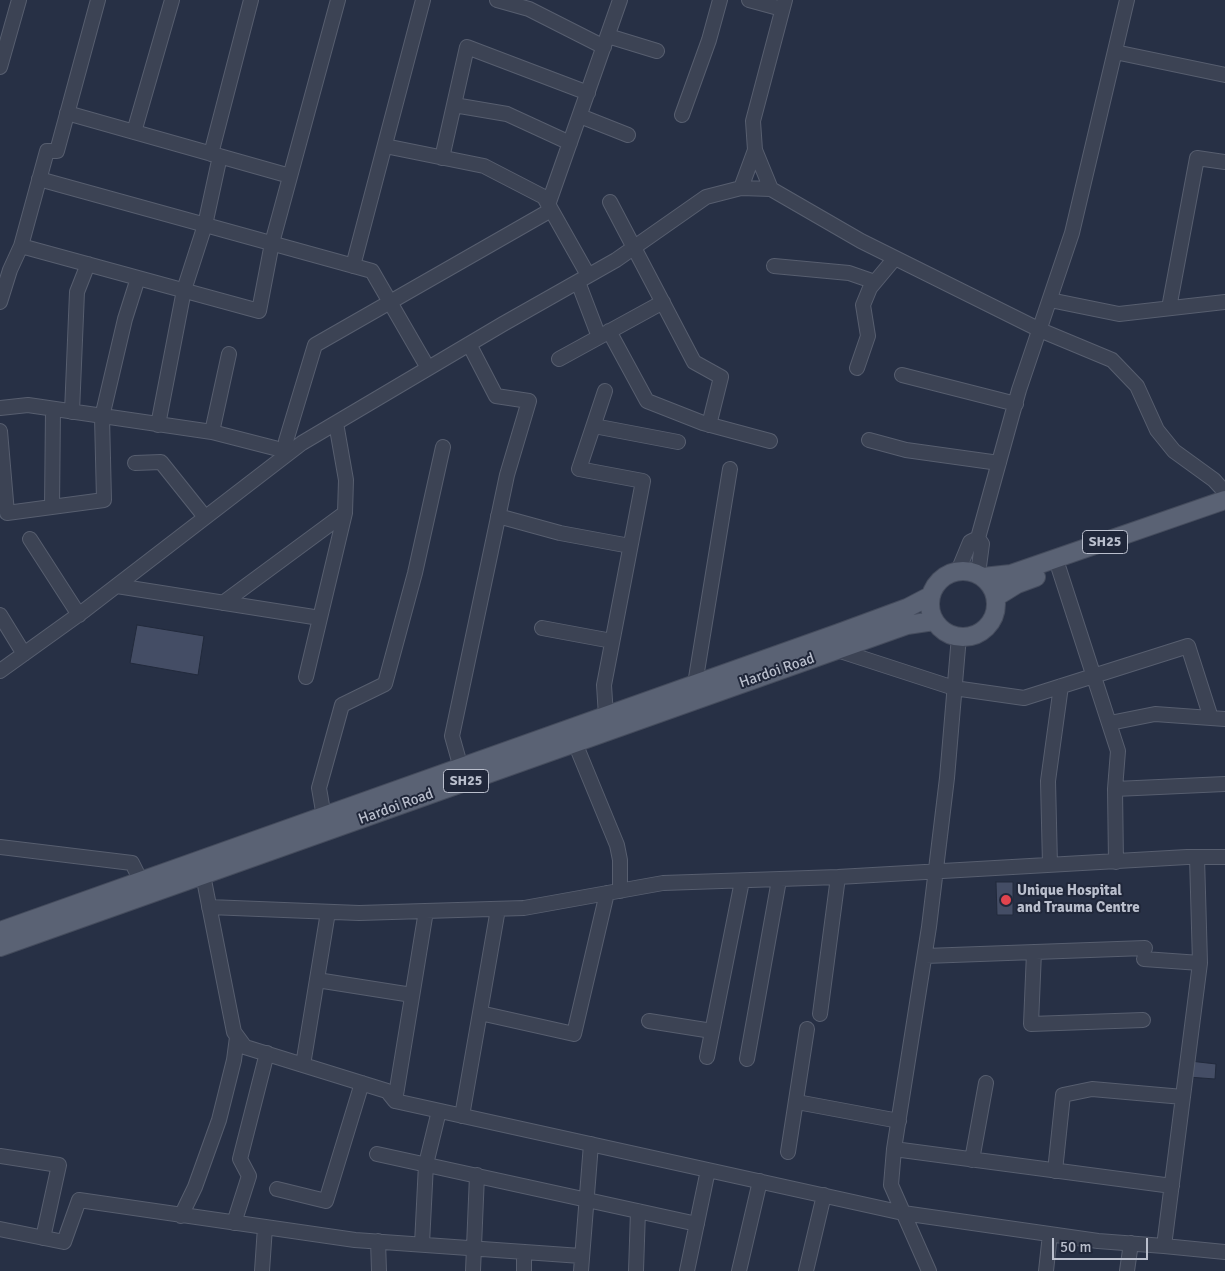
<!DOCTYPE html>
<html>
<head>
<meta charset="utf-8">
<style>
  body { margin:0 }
  #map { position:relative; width:1225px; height:1271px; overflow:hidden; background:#273045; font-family:Signika,sans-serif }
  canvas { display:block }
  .scale { position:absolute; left:1052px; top:1238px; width:96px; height:22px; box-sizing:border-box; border:2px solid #babfcd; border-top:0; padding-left:6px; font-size:15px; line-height:18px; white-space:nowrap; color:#babfcd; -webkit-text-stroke:4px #20273a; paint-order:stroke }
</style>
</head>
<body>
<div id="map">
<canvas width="1225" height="1271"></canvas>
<div class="scale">50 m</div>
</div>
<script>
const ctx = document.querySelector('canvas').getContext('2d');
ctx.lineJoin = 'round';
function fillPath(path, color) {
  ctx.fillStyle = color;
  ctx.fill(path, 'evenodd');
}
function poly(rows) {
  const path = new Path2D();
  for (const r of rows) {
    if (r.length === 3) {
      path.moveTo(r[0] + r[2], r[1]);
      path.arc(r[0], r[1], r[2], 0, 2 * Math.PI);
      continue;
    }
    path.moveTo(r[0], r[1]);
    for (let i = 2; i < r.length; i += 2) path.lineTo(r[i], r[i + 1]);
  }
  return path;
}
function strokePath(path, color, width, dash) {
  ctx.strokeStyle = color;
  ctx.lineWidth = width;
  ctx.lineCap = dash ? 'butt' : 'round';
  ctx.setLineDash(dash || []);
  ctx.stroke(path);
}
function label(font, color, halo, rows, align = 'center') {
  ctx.font = font + ' Signika,sans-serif';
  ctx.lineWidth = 4;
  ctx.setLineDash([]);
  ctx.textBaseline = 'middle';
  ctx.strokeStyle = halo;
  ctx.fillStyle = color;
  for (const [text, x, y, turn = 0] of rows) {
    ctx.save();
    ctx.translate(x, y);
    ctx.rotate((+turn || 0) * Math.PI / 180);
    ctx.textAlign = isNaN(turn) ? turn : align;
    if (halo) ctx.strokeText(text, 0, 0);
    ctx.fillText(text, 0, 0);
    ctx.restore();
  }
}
const building = poly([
  [137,625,204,636,198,675,130,663,137,625],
  [996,882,1013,882,1013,915,997,915,996,882],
  [1190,1061,1216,1064,1215,1079,1188,1077,1190,1061]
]);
fillPath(building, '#444d65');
strokePath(building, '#222a3c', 1);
const minor = poly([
  [497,0,529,9,604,47],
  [749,0,782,9],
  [608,36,657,51],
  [1115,52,1225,75],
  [0,67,19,0],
  [454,105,507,114,570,143],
  [67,113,290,176],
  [682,115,709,40,720,0],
  [580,116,628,135],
  [134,132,172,0],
  [385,146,484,166,544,197,588,275],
  [211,154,251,0],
  [442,158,467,47,588,93],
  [39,179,372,271,428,368],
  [741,188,755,150],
  [771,189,755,150,753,121,785,0],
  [610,202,694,362,721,377,709,425],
  [548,205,620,0],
  [21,246,259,311,272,243,338,0],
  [353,266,423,0],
  [774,266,849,273,875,282],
  [578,282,599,337],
  [1050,300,1119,314,1225,302],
  [0,302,10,270,21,246,47,151,57,151,98,0],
  [1169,308,1197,158,1225,162],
  [609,331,647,401,703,423,770,441],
  [559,359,663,302],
  [857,368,868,336,863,305,870,288,895,258],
  [902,375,1016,404],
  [605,391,579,469,643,481,604,685,606,716,609,725],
  [0,408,28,405,212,432,290,452],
  [72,412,77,292,88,264],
  [158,425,184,290,205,225,220,156],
  [594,426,678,442],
  [0,431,7,513,104,500,102,417,125,319,138,278],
  [212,432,229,354],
  [869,440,906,450,999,463],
  [290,452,286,441,315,345,551,210],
  [135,463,161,462,205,517],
  [52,507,53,409],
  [498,516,560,533,630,546],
  [30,539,79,615],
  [1059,569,1118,751,1115,789,1116,862],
  [958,571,970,542,978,538],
  [978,574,982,544,978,538,1019,390,1072,233,1127,0],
  [117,586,320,618],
  [223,603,345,513],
  [0,615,24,654],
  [542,628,612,641],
  [835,646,837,650,954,688,1024,698,1188,646,1211,718],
  [0,671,85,610,302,443,503,324,616,260,706,197,741,188,771,189,861,241,1040,330,1112,360,1137,386,1157,430,1174,451,1214,480,1225,492],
  [306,677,345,513,346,480,336,423],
  [695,684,730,469],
  [1110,723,1155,714,1225,719],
  [575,743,617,845,620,860,620,891],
  [461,768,452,736,507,475,529,401,496,396,469,344],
  [1115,789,1225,784],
  [324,817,319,788,342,705,385,684,415,573,443,447],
  [0,847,132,863,141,881],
  [1050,865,1048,781,1061,686],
  [200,867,203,875,234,1032,245,1047,387,1091,395,1101,903,1213,1098,1241,1164,1246,1225,1252],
  [209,907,359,913,524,908,663,883,838,877,1187,857,1225,857],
  [1034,952,1031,1024,1143,1020],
  [925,956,1145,948],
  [1144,959,1200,963],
  [317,980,412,995],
  [480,1013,574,1034,607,893],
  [820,1014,838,877],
  [649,1021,712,1031],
  [707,1057,742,881],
  [747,1059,779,880],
  [303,1065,328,912],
  [395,1101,426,911],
  [797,1102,899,1121],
  [462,1116,498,909],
  [894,1149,1172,1186],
  [788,1152,807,1029],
  [377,1154,697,1224],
  [0,1156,59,1165,43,1238],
  [972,1160,986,1083],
  [1055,1171,1063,1095,1092,1089,1183,1097],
  [277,1189,326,1201,362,1083],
  [181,1216,195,1187,219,1120,234,1060,237,1037],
  [234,1223,249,1176,240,1159,267,1053],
  [0,1229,64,1242,79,1200,355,1240,581,1256],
  [378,1241,379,1271],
  [422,1244,426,1164,439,1111],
  [1164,1246,1200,963,1197,857],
  [262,1271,265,1227],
  [473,1271,477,1175],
  [524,1271,524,1252],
  [581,1271,591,1144],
  [636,1271,638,1211],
  [687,1271,708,1170],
  [739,1271,760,1181],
  [806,1271,824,1195],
  [929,1271,891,1185,894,1149,929,927,947,778,959,636],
  [1046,1271,1050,1234],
  [1127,1271,1131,1243]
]);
const major = poly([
  [963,604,33],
  [983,577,1011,574,1225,500],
  [996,597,1017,584,1036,577],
  [0,931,839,633,907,608,930,596],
  [0,947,907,625,934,621]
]);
strokePath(minor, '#575e6f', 16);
strokePath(major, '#454c5d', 20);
strokePath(minor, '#3c4354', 14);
strokePath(major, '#5a6274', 18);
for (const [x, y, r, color] of [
  [1006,900,6,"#e0444e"]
]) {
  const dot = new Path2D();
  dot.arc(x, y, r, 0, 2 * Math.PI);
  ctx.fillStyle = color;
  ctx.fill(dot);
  strokePath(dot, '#20273a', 2);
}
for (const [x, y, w] of [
  [1105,542,45],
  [466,781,45]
]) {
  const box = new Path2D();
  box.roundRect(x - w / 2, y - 11.5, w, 23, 4);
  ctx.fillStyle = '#20273a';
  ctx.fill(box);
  strokePath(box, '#babfcd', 1);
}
label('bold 14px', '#babfcd', null, [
  ["SH25",1105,542],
  ["SH25",466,781]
]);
label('15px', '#babfcd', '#20273a', [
  ["Hardoi Road",777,671,-19],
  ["Hardoi Road",396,807,-20]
]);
label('bold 15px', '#babfcd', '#20273a', [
  ["Unique Hospital",1017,891],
  ["and Trauma Centre",1017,908]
], 'left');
</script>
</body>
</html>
